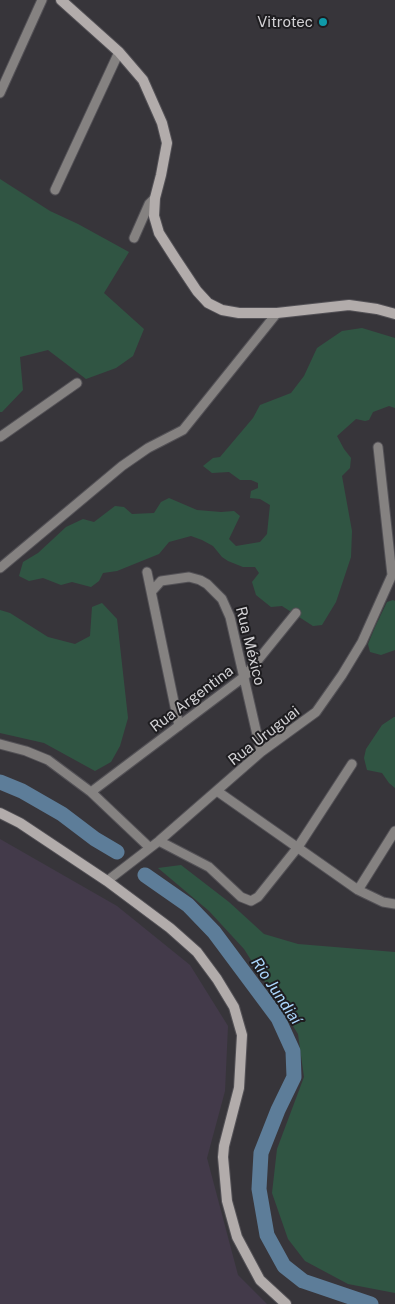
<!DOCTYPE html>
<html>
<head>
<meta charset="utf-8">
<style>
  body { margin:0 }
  canvas { display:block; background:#37353a }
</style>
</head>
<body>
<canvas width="395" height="1304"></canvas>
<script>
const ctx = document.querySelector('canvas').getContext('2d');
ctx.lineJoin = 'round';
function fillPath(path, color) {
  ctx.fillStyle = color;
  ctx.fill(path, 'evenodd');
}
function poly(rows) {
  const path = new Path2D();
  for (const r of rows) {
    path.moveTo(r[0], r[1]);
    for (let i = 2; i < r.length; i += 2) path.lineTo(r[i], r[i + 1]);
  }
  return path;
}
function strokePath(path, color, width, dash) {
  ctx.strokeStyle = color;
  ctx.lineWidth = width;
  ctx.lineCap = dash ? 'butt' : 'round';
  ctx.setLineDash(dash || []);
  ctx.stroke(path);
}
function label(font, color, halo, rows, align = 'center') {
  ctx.font = font + ' "Public Sans",sans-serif';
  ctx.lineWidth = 4;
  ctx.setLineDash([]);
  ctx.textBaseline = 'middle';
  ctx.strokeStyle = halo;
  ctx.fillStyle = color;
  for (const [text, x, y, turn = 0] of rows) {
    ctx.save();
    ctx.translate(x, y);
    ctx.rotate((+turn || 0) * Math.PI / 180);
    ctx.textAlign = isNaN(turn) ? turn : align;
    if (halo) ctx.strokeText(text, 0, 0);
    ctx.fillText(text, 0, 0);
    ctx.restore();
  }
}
fillPath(poly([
  [0,839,117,906,190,965,228,1026,225,1091,207,1158,238,1275,267,1304,0,1304]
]), '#433a4a');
fillPath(poly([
  [0,179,50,211,78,224,129,252,104,293,144,329,133,356,116,368,86,379,48,350,20,357,23,390,2,412,0,412],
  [362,328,395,338,395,408,389,406,373,412,369,420,365,421,356,419,337,436,344,449,351,458,350,468,342,476,352,531,351,557,336,602,322,625,313,626,282,606,271,607,256,595,252,582,259,573,255,567,243,567,228,561,222,557,213,546,202,540,191,536,169,542,159,554,117,571,103,573,99,581,91,587,72,582,61,585,43,578,29,581,19,576,23,562,38,553,66,527,83,519,94,522,115,506,124,507,132,514,154,513,161,502,169,498,197,510,221,512,234,511,240,516,229,539,236,546,260,542,267,534,270,505,260,499,250,498,251,491,258,488,258,483,251,480,240,480,229,472,212,473,203,466,213,458,220,457,253,418,260,405,291,393,304,376,317,348,342,331],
  [393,600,395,601,395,650,381,655,370,652,368,644,375,627,387,602],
  [102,603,117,619,128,718,120,746,111,762,95,771,44,743,0,733,0,610,10,613,48,637,75,644,90,636,92,607],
  [394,717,395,717,395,788,389,783,382,773,367,770,364,758,366,749,382,725],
  [181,865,229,902,264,934,298,944,395,952,395,1293,348,1284,305,1261,288,1239,272,1193,277,1149,304,1077,298,1034,244,949,209,911,158,868]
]), '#305543');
strokePath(poly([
  [0,782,22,791,62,814,95,839,117,852],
  [145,875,188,905,214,932,278,1018,293,1051,294,1077,278,1110,261,1153,259,1189,267,1235,284,1266,303,1281,371,1304]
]), '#5d7d99', 15);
const minor = poly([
  [0,93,42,0],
  [55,190,119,52],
  [134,238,149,204,155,198],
  [0,437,77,383],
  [378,447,392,575],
  [0,568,122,466,148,448,183,430,277,313],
  [147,572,179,726],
  [152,591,161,581,189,577,200,580,207,584,222,599,230,617,261,752],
  [0,744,26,751,48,760,91,792,149,847],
  [217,791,358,890,383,902,395,904],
  [91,792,245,676,296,613],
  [159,841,209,867,241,897,251,901,258,897,298,847,352,764],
  [107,881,159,841,261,752,316,712,342,675,362,642,392,575],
  [358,890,395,831]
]);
const secondary = poly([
  [61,0,119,52,143,80,162,123,167,143,161,175,155,198,154,216,159,233,175,258,197,291,208,303,222,310,239,313,277,313,349,305,377,309,395,314],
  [0,813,20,823,107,881,170,928,197,952,217,979,234,1007,242,1035,239,1088,224,1146,223,1157,227,1201,237,1237,260,1280,286,1304]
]);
strokePath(minor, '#535156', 11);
strokePath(secondary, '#535156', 12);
strokePath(minor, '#858281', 9);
strokePath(secondary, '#b2acab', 10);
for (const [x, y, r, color] of [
  [323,22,5,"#0f9aa8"]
]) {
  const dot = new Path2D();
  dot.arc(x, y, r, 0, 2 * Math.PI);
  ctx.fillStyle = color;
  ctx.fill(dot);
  strokePath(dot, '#1e1d20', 2);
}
label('15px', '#d2d1d4', '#1e1d20', [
  ["Vitrotec",313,22]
], 'right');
label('15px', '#d2d1d4', '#1e1d20', [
  ["Rua México",250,646,76],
  ["Rua Argentina",192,699,-37],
  ["Rua Uruguai",264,736,-38]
]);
label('italic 16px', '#aad5fb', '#1e1d20', [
  ["Rio Jundiaí",276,991,56]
]);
</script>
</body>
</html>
